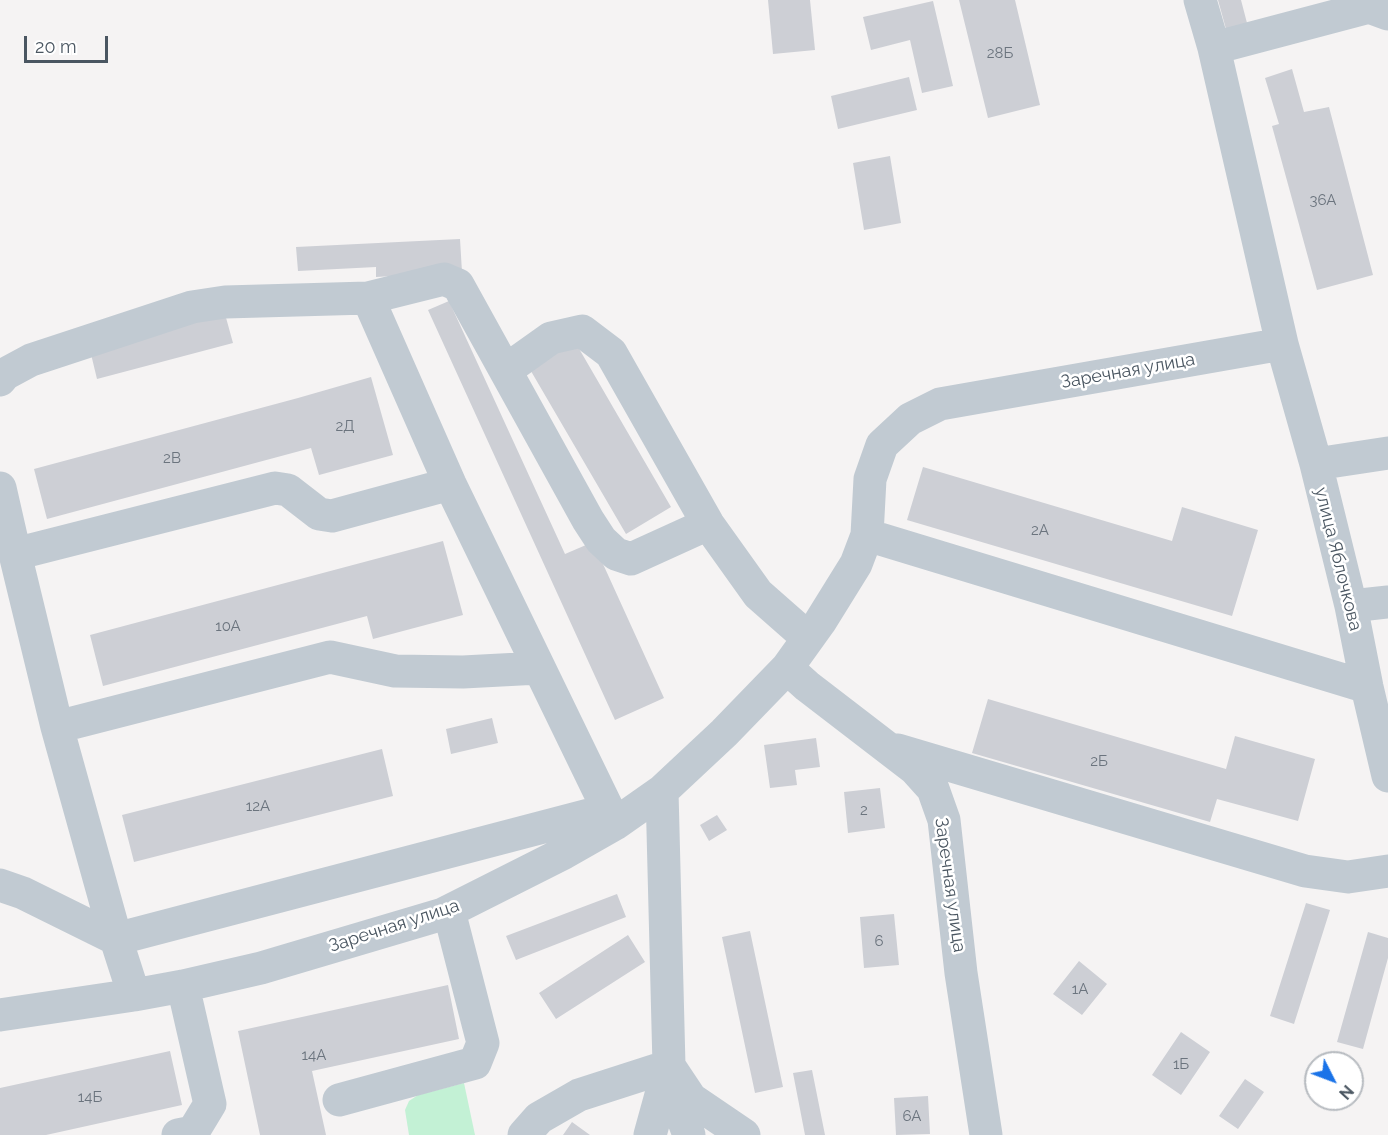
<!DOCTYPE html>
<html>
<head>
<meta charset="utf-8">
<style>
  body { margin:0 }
  #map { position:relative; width:1388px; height:1135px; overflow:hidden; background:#f5f3f3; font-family:Raleway,sans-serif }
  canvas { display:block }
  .north { position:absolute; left:1304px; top:1051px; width:60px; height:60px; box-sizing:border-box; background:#fff; border:2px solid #b7bbc0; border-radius:50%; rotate:132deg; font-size:16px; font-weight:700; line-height:24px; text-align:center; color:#4a5661 }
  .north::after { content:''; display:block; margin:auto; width:21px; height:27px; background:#1a73e8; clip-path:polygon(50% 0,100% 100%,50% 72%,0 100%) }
  .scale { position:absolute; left:24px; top:36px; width:84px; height:27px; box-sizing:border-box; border:3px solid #4a5661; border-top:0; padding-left:8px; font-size:18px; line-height:21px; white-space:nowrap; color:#4a5661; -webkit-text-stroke:4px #fff; paint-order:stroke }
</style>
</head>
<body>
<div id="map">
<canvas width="1388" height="1135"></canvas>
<div class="north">N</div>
<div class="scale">20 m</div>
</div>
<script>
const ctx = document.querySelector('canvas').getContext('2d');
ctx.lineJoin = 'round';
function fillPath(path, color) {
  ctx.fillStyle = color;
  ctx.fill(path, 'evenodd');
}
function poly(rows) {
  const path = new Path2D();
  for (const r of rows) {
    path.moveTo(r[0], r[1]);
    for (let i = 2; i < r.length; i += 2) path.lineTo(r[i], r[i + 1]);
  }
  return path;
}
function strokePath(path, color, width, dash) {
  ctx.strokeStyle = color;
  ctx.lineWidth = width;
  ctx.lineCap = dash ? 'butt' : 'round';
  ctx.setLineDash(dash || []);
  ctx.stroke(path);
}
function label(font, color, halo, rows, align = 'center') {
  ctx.font = font + ' Raleway,sans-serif';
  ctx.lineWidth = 5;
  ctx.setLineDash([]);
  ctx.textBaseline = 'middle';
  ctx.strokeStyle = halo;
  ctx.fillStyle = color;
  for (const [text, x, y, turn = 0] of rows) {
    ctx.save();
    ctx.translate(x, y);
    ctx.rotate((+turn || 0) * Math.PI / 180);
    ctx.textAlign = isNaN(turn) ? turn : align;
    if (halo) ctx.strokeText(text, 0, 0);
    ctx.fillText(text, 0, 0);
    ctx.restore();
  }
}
fillPath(poly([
  [464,1083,475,1135,409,1135,405,1110,409,1101,418,1095]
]), '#c3f1d5');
fillPath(poly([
  [768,0,810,0,815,50,773,54],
  [959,0,1015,0,1040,105,988,118],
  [1218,0,1241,0,1247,23,1226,29],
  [933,1,953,86,922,93,910,40,871,50,863,17],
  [1292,69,1304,112,1329,107,1373,275,1317,290,1272,126,1279,124,1265,78],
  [909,77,917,110,838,129,831,96],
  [890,156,901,223,864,230,853,163],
  [460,239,462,272,376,277,376,267,298,271,296,247],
  [449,301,565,554,593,542,664,698,615,720,428,310],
  [225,314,233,343,97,379,90,350],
  [574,340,671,507,626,534,528,366],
  [371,377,393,455,319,475,311,448,47,519,34,469,298,398],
  [923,467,1172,541,1182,507,1258,530,1232,616,907,520],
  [443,541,463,615,373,639,367,616,103,686,90,635],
  [988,699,1226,769,1235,736,1315,759,1298,821,1217,799,1210,822,972,753],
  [492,718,498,743,451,754,446,729],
  [816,738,820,767,795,770,797,785,770,788,764,745],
  [382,749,393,796,134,862,122,815],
  [880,788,885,828,848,833,844,792],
  [717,815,727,830,709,841,700,825],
  [617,894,626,917,516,960,506,936],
  [1306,903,1330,910,1294,1024,1270,1016],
  [894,914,899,965,864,968,860,917],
  [750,931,783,1087,755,1093,722,937],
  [1368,932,1388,938,1388,958,1363,1049,1337,1042],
  [628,935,645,962,556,1019,539,993],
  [1079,961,1107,984,1082,1015,1053,994],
  [448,985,459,1039,312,1071,326,1135,260,1135,238,1031],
  [1181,1032,1210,1052,1181,1095,1152,1075],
  [170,1051,182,1105,46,1135,0,1135,0,1088],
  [812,1070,825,1135,805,1135,793,1073],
  [1245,1079,1264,1092,1238,1129,1219,1116],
  [928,1096,930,1134,896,1135,894,1098],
  [572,1122,590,1135,563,1135]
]), '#cdcfd5');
strokePath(poly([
  [1214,48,1369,7,1388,14],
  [368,298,444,279,458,285,588,520,601,540,616,554,631,559,708,524],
  [1282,344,1316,464,1351,606,1367,687,1388,776],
  [506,370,551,338,582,331,611,353,708,524,758,594,808,638],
  [0,380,5,374,31,360,192,307,225,302,368,298,450,484,615,824],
  [1316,464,1388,453],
  [0,488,15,554,57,727,116,939,134,995],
  [867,535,1367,687],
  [15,554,275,488,288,490,319,514,332,516,450,484],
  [1351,606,1388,602],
  [787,668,807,686,915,769,933,789,944,820,961,973,986,1135],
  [57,727,330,657,395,671,463,672,539,668],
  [898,750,1305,871,1348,877,1388,871],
  [0,885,23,893,116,939,608,810],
  [0,1015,134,995,183,986,261,968,443,914,564,853,615,824,662,791,724,733,787,668,820,622,856,564,867,535,870,479,882,445,910,419,940,404,1282,344,1214,48,1200,0],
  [669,1066,691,1099,744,1135],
  [673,1079,679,1108,689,1135],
  [339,1100,475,1063,483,1043,449,911],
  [178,1135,193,1132,210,1104,183,986],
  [524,1135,539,1118,579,1095,669,1066],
  [650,1135,669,1066,662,791]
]), '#c1cad2', 33);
label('15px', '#6b747e', null, [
  ["28Б",1000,53],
  ["36А",1323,200],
  ["2Д",345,426],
  ["2В",172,458],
  ["2А",1040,530],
  ["10А",228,626],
  ["2Б",1099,761],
  ["12А",258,806],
  ["2",864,810],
  ["6",879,941],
  ["1А",1080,989],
  ["14А",314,1055],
  ["1Б",1181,1064],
  ["14Б",90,1097],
  ["6А",912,1116]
]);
label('18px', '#4a5661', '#fff', [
  ["Заречная улица",1128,371,-10],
  ["улица Яблочкова",1338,559,76],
  ["Заречная улица",950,885,82],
  ["Заречная улица",394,926,-18]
]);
</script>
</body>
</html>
